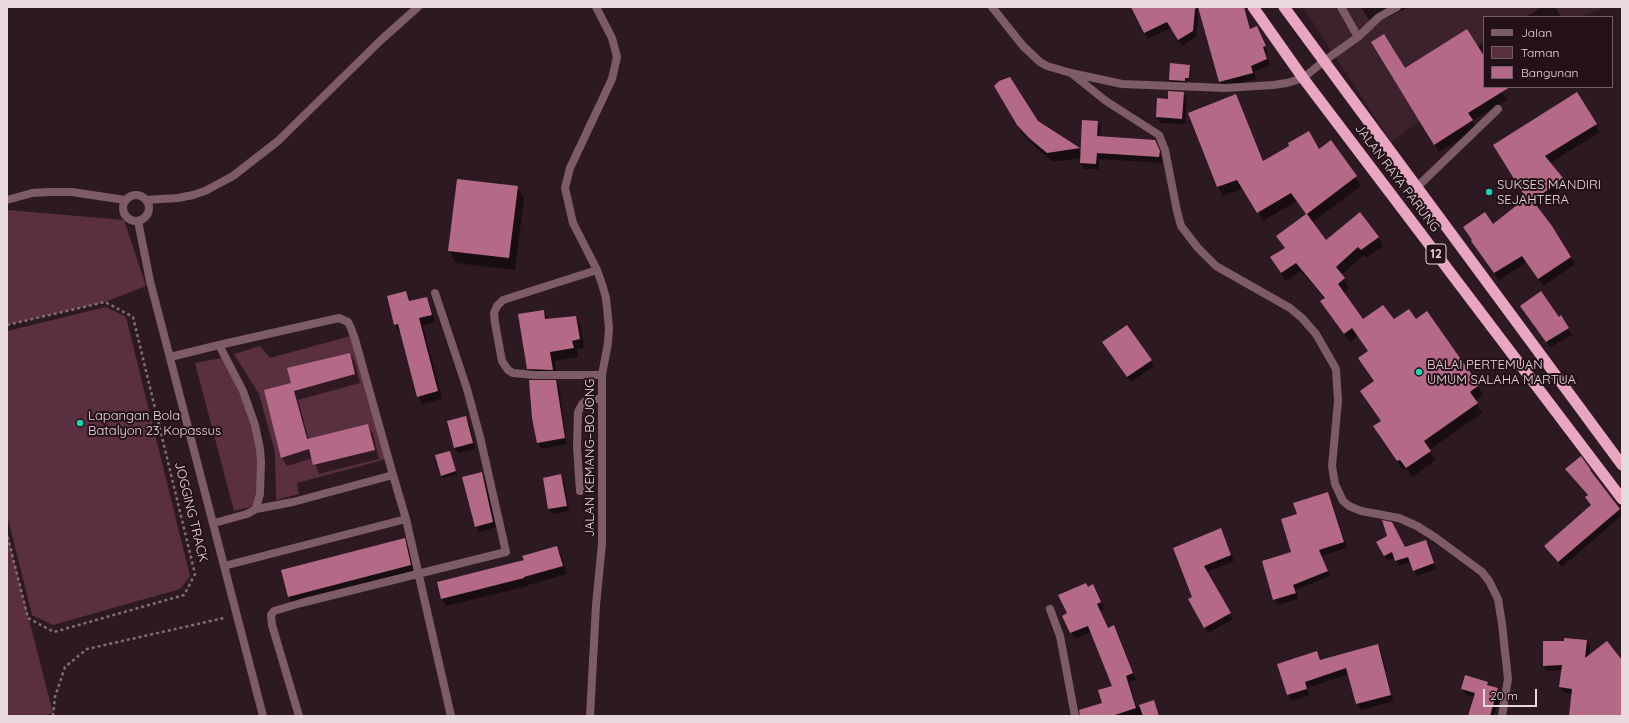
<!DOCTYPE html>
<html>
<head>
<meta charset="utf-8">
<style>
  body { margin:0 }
  #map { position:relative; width:1629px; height:723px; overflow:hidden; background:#2d1921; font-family:Quicksand,sans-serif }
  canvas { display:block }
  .frame { position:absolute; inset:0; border:8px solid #e7d9de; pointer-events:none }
  .legend { position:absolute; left:1483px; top:16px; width:130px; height:72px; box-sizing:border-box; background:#231018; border:1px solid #716067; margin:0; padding:5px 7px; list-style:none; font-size:12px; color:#e7d9de }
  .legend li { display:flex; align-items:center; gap:8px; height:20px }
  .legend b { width:20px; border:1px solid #716067 }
  .scale { position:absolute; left:1483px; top:689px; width:54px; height:18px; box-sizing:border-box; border:2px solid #e7d9de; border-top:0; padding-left:5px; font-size:12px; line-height:14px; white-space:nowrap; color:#e7d9de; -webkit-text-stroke:3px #231018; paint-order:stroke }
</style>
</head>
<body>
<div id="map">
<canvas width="1629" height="723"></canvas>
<div class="frame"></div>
<ul class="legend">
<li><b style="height:5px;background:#7d5c68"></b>Jalan</li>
<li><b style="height:11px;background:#5a3041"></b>Taman</li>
<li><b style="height:11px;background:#b46987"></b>Bangunan</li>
</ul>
<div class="scale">20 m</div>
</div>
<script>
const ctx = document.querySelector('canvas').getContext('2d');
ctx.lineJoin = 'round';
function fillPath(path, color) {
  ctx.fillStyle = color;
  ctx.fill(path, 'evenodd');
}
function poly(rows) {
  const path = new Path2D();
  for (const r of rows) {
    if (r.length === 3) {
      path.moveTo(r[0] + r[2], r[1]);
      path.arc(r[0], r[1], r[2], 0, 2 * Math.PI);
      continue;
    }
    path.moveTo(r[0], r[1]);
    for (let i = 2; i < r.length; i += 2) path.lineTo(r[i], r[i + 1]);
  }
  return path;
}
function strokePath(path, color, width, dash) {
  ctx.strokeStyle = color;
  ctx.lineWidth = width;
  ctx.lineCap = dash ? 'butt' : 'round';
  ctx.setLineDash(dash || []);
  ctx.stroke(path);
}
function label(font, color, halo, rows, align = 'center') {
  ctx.font = font + ' Quicksand,sans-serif';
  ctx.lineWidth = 4;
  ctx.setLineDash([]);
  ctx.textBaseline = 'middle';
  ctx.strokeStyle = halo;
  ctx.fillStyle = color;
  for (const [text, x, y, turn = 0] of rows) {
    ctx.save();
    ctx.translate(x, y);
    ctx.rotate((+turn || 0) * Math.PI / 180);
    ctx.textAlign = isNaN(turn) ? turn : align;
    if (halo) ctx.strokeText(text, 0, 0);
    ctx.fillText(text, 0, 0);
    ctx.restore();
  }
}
fillPath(poly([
  [1303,7,1601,7,1601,9,1579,17,1484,17,1484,74,1391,142]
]), '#3c222c');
fillPath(poly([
  [8,210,124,220,146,286,105,302,7,325,7,211],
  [106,307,126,317,190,576,180,589,53,625,32,615,7,515,7,331],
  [358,334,390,458,297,483,299,494,276,500,275,452,259,394,234,354,260,346,270,358],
  [222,358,249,402,265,461,261,504,234,511,195,363],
  [7,534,53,713,44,716,7,716]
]), '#5a3041');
fillPath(poly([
  [1132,7,1244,7,1251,29,1260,33,1268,53,1266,54,1270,65,1254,72,1256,79,1223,88,1220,82,1199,7,1196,37,1182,46,1171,28,1148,39],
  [1361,7,1409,7,1381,21,1374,28],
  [1542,7,1555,7,1561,17,1526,17],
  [1484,42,1484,87,1499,87,1507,100,1472,121,1477,129,1439,152,1377,51,1405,69,1477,47],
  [1171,64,1190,65,1191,68,1190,81,1186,80,1186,83,1172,83,1170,80],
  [995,87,1038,122,1079,149,1081,153,1097,122,1101,127,1100,137,1158,147,1162,158,1162,163,1099,159,1099,169,1084,169,1081,163,1081,158,1053,162,1035,147,1023,134,1012,117],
  [1183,93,1187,99,1185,124,1160,123,1157,117,1169,100],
  [1576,94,1600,132,1550,163,1566,185,1537,208,1575,264,1543,286,1527,262,1499,280,1472,241,1527,198,1498,152],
  [1235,96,1240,104,1264,162,1319,150,1331,142,1361,186,1312,222,1326,242,1378,237,1383,246,1366,258,1364,255,1341,275,1349,288,1343,293,1363,321,1415,320,1426,312,1483,394,1475,401,1482,413,1429,450,1435,460,1412,477,1406,468,1403,470,1379,435,1381,422,1361,391,1375,382,1369,352,1358,336,1350,342,1327,310,1322,302,1325,299,1301,271,1286,281,1276,266,1285,249,1277,236,1307,215,1297,201,1263,221,1243,188,1223,196,1218,187,1189,114],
  [517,187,524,198,515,270,456,263,449,251],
  [406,292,411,302,426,298,430,305,435,322,423,326,442,399,422,404,418,396,401,331,399,332,395,324],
  [543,311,549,320,576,317,581,326,584,348,577,349,578,357,555,361,557,378,533,377,528,368],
  [1525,311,1559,318,1561,317,1572,335,1550,347],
  [1107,348,1151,361,1154,366,1131,382],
  [350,354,355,362,360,383,298,400,309,440,368,425,373,434,379,459,319,474,313,458,287,466,282,458,266,391,293,384],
  [555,381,559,387,567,444,541,449,538,443,533,418],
  [465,417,469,423,475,449,458,453,455,448],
  [450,452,457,474,443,478,441,475],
  [1566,470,1619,509,1622,515,1562,567,1545,546,1592,506,1588,496],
  [482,473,485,478,496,527,479,532,476,526],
  [560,475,564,481,569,511,553,514,549,509],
  [1327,493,1331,499,1347,548,1322,556,1330,576,1296,590,1298,599,1277,605,1274,599,1292,553,1298,514],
  [1221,529,1234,561,1207,572,1233,619,1208,633,1189,599,1193,597,1174,549],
  [404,540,409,548,415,574,294,605,289,596],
  [1377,542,1405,549,1425,542,1436,569,1417,576,1411,562,1399,566,1395,557,1388,561],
  [557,547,561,555,567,574,528,585,528,586,446,606,442,599],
  [1088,588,1096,592,1104,609,1100,611,1108,629,1114,627,1118,633,1136,680,1129,682,1137,707,1153,701,1160,716,1095,716,1113,686,1091,632,1075,639,1063,616,1068,614],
  [1587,641,1590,646,1589,657,1622,661,1622,716,1570,716,1572,694,1563,692,1560,687,1562,670,1547,671,1544,666],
  [1377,645,1381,651,1393,701,1361,710,1357,704,1349,674,1307,688,1309,695,1291,701,1278,664,1317,652,1321,661],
  [1488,683,1490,687,1498,689,1501,695,1494,716,1469,716,1474,697,1466,695,1462,689]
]), '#0007');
fillPath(poly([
  [1131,7,1244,7,1250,29,1257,26,1266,46,1263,47,1267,59,1251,66,1253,73,1219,82,1198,7,1195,9,1193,31,1178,40,1167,22,1144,33],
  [1467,29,1484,56,1484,87,1510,87,1468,113,1473,120,1434,145,1371,42,1384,34,1405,68],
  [1170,63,1190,65,1189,78,1185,78,1185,81,1169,80],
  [1010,77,1038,121,1080,148,1047,153,1029,138,1017,125,994,86,999,81],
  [1168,91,1184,92,1182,119,1156,117,1157,98,1168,99],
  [1577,92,1597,124,1545,156,1563,178,1533,201,1552,226,1571,257,1538,279,1522,256,1494,273,1471,241,1472,240,1463,227,1485,212,1493,224,1526,198,1493,145],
  [1236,94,1263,161,1289,146,1288,143,1309,131,1319,149,1331,140,1357,176,1307,214,1326,240,1360,212,1379,237,1361,250,1358,247,1336,267,1345,278,1338,284,1363,319,1383,305,1394,319,1409,309,1416,319,1427,311,1479,385,1470,392,1478,403,1424,441,1431,451,1406,468,1400,460,1397,461,1373,426,1381,421,1360,391,1374,381,1358,358,1368,351,1352,328,1344,334,1320,301,1325,298,1296,263,1281,273,1270,257,1285,248,1276,236,1306,214,1291,193,1257,213,1237,180,1217,187,1188,113],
  [1082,120,1098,121,1097,136,1155,140,1160,151,1159,157,1097,153,1096,164,1080,163],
  [457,179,518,186,509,258,448,251],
  [406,291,409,301,427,297,432,315,419,318,438,391,417,397,398,324,394,325,387,296],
  [1541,291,1559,317,1561,315,1569,328,1546,342,1520,306],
  [544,310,545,319,576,316,580,339,572,341,574,348,550,352,553,370,527,369,518,314],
  [1127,325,1152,360,1127,377,1102,342],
  [350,353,355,374,294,391,308,442,307,439,368,424,375,450,313,465,309,449,281,458,264,390,291,383,287,368],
  [529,380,556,380,565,438,537,443,532,418],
  [466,416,473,443,454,448,447,421],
  [450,451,456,471,441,476,435,455],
  [1581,456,1591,470,1590,470,1620,509,1558,562,1544,546,1591,505,1585,497,1588,495,1565,469],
  [482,472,493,522,475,527,462,477],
  [561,474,567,506,548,509,543,478],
  [1328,492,1344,542,1319,550,1328,571,1293,585,1296,593,1273,600,1262,561,1291,552,1281,519,1297,514,1293,503],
  [1382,520,1392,522,1405,547,1426,540,1434,563,1413,571,1408,557,1395,561,1392,552,1384,556,1376,542,1387,536],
  [1221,528,1231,555,1204,566,1231,613,1204,628,1188,599,1192,597,1173,548],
  [405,538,411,565,288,597,281,570],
  [557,546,563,566,524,577,524,578,441,599,437,582,524,560,522,556],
  [1086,583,1088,587,1093,584,1101,602,1097,604,1108,628,1114,625,1133,673,1126,676,1136,708,1112,716,1080,716,1079,710,1102,703,1098,690,1112,686,1088,626,1070,633,1062,616,1067,613,1058,595],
  [1564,638,1587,640,1585,658,1607,641,1622,660,1622,716,1569,716,1572,689,1559,687,1562,665,1543,666,1543,641,1564,641],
  [1378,644,1391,695,1356,704,1346,668,1305,682,1307,689,1287,695,1277,664,1317,651,1320,660],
  [1465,675,1488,682,1487,685,1498,688,1490,716,1468,716,1475,693,1461,689],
  [1154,700,1159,716,1143,716,1139,705]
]), '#b46987');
strokePath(poly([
  [7,325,105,302,133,317,195,574,184,595,54,632,28,618,7,534],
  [53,716,55,697,65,667,87,649,224,618]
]), '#7f6e75', 2.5, [3, 3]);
strokePath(poly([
  [1341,7,1358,37],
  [1324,61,1358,37,1379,17,1397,7],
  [1417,187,1498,109],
  [136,208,13],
  [7,200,32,193,49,192,72,192,125,200],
  [146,200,178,198,193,195,205,191,233,176,278,141,381,40,418,7],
  [138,221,150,281,263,716],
  [597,270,503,300,497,306,494,313,495,323,502,361,508,370,513,373,534,375,602,375],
  [219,345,330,320,339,318,348,322,351,328,356,343,393,475,293,502,256,509],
  [170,357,219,345,243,391,255,425,260,449,261,462,260,494,256,509,247,514,214,523],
  [393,475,406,519,451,716],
  [580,491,577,447,578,412,583,403,588,399,600,399],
  [224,566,406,519],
  [299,716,272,625,271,615,274,611,301,603,506,552,480,437,467,389,435,293]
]), '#7d5c68', 8);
strokePath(poly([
  [992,7,1023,46,1040,62,1047,66,1071,73,1122,84,1225,88,1273,85,1287,83,1303,78,1324,61],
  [1071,73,1106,101,1159,135,1165,150,1177,211,1181,226,1198,248,1216,266,1290,308,1302,318,1316,334,1336,369,1338,401,1332,466,1335,484,1343,501,1349,506,1361,511,1399,518,1417,526,1436,538,1482,572,1489,581,1498,599,1502,624,1508,679,1502,716],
  [1050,609,1060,636,1075,716],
  [590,716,596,605,602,544,602,375,608,343,609,328,606,298,602,284,597,270,573,223,565,188,570,168,612,79,617,57,612,38,596,7]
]), '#7d5c68', 8);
strokePath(poly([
  [1253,7,1303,78,1622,499],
  [1284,7,1622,465]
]), '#e9a6c0', 11);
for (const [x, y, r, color] of [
  [1489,192,4,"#1ad5b2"],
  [1419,372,4,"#1ad5b2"],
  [80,423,4,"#1ad5b2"]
]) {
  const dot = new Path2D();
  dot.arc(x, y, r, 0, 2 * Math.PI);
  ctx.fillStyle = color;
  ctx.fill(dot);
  strokePath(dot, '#231018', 1.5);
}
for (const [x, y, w] of [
  [1436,254,20]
]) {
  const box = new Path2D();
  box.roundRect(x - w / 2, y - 10, w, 20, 3);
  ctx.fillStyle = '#231018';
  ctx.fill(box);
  strokePath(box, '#e7d9de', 1);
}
label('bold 12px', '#e7d9de', null, [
  ["12",1436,254]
]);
label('13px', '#e7d9de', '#231018', [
  ["JALAN RAYA PARUNG",1397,178,53],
  ["JALAN KEMANG–BOJONG",590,458,-90],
  ["JOGGING TRACK",191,512,76]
]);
label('13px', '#e7d9de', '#231018', [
  ["SUKSES MANDIRI",1497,185],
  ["SEJAHTERA",1497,200],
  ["BALAI PERTEMUAN",1427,365],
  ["UMUM SALAHA MARTUA",1427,380],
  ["Lapangan Bola",88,416],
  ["Batalyon 23 Kopassus",88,431]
], 'left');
</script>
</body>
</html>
